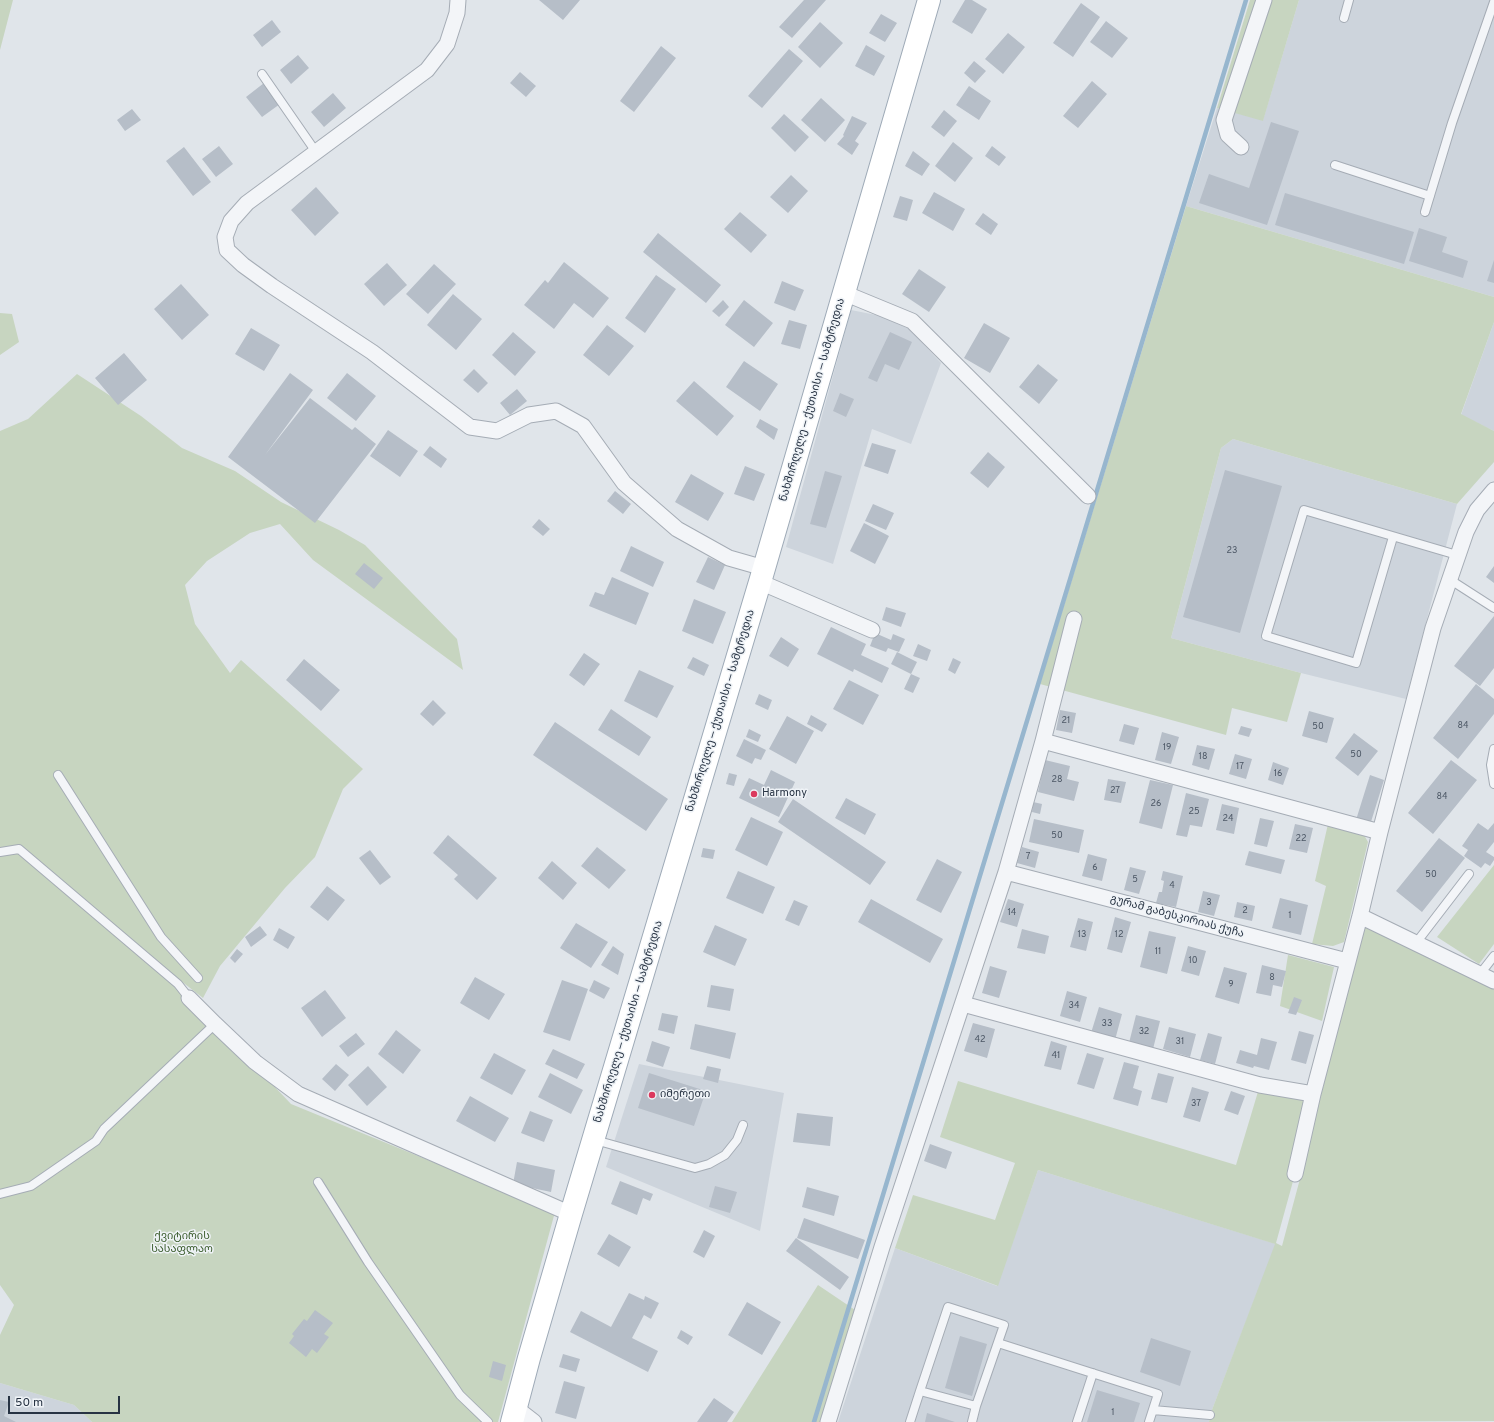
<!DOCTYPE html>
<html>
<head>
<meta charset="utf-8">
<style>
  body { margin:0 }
  #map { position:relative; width:1494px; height:1422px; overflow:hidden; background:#e0e5ea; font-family:Overpass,sans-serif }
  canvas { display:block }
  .scale { position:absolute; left:8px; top:1396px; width:112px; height:18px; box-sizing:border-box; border:2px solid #273343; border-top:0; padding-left:5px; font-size:12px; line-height:14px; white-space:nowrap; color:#273343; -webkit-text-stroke:3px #eff3f7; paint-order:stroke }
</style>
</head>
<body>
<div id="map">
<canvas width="1494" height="1422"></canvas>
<div class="scale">50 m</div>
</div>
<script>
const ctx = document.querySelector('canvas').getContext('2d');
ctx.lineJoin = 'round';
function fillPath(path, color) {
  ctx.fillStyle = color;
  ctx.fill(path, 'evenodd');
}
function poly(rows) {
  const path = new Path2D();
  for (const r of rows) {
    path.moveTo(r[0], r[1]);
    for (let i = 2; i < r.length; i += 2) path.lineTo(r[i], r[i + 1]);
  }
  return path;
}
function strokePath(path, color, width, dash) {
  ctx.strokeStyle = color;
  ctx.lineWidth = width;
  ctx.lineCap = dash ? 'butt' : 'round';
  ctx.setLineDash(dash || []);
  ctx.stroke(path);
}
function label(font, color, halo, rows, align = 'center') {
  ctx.font = font + ' Overpass,"Noto Sans Georgian",sans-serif';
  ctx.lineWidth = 3;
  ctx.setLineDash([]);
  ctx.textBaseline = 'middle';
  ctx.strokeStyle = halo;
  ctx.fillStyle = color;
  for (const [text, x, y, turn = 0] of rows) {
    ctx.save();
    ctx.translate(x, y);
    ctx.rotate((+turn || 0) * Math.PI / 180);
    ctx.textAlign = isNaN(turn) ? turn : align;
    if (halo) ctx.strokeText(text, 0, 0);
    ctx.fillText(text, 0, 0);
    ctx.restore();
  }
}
fillPath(poly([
  [1299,0,1494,0,1494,297,1186,206,1217,108,1263,120],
  [851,310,881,316,909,329,941,363,911,444,872,429,833,564,786,547],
  [1494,322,1494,431,1461,415],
  [1233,439,1457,504,1406,699,1301,673,1171,638,1221,448],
  [639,1064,784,1093,760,1231,606,1167],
  [1038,1170,1276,1244,1210,1415,1209,1422,838,1422,895,1248,997,1286],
  [0,1383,74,1405,92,1422,0,1422]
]), '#cdd4dc');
fillPath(poly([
  [0,0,13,0,0,50],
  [1250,0,1299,0,1263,121,1217,108],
  [1186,206,1494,297,1494,322,1461,414,1494,431,1494,462,1457,504,1233,439,1221,448,1171,638,1301,673,1287,722,1232,708,1226,735,1040,684],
  [0,313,12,314,19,342,0,355],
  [77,374,141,416,182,448,235,471,281,502,339,530,365,545,457,639,463,670,313,560,280,524,250,533,207,561,185,585,195,624,230,673,241,660,363,769,343,789,315,857,285,888,220,966,203,998,181,981,215,1024,291,1104,555,1212,498,1422,92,1422,74,1405,0,1383,0,1335,14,1305,0,1285,0,431,28,419],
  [1328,824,1363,833,1368,842,1344,942,1333,946,1312,944,1326,886,1315,881],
  [1494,865,1494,944,1479,964,1437,937],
  [1364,924,1494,988,1494,1421,1209,1422,1210,1415,1275,1244,1038,1170,998,1286,895,1248,913,1195,995,1220,1015,1163,940,1137,958,1081,1236,1165,1260,1085,1313,1094,1295,1174,1276,1243,1282,1246,1301,1175],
  [1288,955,1334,967,1322,1021,1280,1006],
  [818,1285,858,1312,825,1422,732,1422]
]), '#c7d5c0');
strokePath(poly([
  [814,1422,1246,0]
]), '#97b6ce', 4.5);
fillPath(poly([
  [539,0,580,0,563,20],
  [804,0,826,0,792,38,779,27],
  [965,0,972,0,987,9,972,34,952,22],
  [1081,3,1100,17,1073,57,1053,43],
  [881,14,897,23,885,42,869,33],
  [272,20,281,32,262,47,253,35],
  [1106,21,1128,38,1112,58,1090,42],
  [820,22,843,43,820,68,798,47],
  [1008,33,1025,47,1003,74,985,59],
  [866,45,885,56,874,76,855,66],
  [661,46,676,58,634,112,620,101],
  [789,49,803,61,762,108,748,96],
  [298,55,309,68,291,84,280,70],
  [974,61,986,71,975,83,964,73],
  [520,72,536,86,526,97,510,83],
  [1092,81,1107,94,1078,128,1063,116],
  [264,83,280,104,262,117,246,97],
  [969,86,991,101,979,120,956,105],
  [333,93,346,108,324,127,311,112],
  [821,98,845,120,825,142,801,120],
  [132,109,141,120,125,131,117,120],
  [944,110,957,121,944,137,931,127],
  [784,114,809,137,795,152,771,128],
  [852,116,867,123,855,141,859,144,852,155,837,144,844,136,843,135],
  [1271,122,1299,131,1267,225,1199,203,1209,174,1249,188],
  [953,142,973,158,955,182,935,166],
  [219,146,233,164,216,177,202,159],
  [992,146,1006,157,999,166,985,156],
  [184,147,211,182,193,196,166,161],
  [913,151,930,164,922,176,905,166],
  [791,175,808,191,788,213,770,197],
  [316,187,339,213,315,236,291,210],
  [934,192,965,209,953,231,922,213],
  [1285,193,1414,232,1404,264,1275,225],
  [900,196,913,200,907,221,893,217],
  [740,212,767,235,751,253,724,229],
  [983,213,998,224,991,235,975,224],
  [1419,228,1447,237,1442,252,1468,261,1463,278,1409,261],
  [658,233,721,285,706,303,643,252],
  [1494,260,1494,283,1487,281],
  [564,262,609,298,593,318,574,303,554,329,524,305,545,280,548,283],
  [387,263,407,285,384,306,364,284],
  [434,264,456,284,428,314,406,294],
  [919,269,946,287,929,312,902,294],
  [656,275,676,289,645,333,625,318],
  [782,281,804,290,795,311,774,303],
  [181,284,209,315,182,340,154,309],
  [453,294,482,319,456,350,427,325],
  [723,300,729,307,719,317,712,311],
  [744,300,773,323,754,347,725,325],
  [789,320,807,325,800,349,781,344],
  [984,323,1010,338,990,373,964,358],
  [607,325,634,346,609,376,583,355],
  [251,328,280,345,264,371,235,354],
  [513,332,536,352,515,376,492,355],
  [890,332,912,342,899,370,885,364,877,382,868,378],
  [124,353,147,380,118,405,95,378],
  [744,361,778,384,760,411,726,387],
  [1038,364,1058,380,1039,404,1019,387],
  [474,369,488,383,478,393,463,380],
  [290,373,313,390,265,455,310,398,352,430,355,427,376,444,315,523,228,457],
  [347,373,376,396,356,421,327,398],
  [694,381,734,416,717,436,676,401],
  [517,389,527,401,510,415,500,403],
  [840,393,854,399,846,417,833,411],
  [760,419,778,429,774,440,756,427],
  [388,430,418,451,400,477,370,456],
  [872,443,896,450,888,474,864,466],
  [430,446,447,459,441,468,423,455],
  [988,452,1005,467,988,488,970,473],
  [745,466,765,474,754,501,734,494],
  [1225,470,1282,486,1240,633,1183,617],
  [825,471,842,476,826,528,810,524],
  [691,474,724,493,708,521,675,502],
  [615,491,631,504,623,514,607,501],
  [873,504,894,513,886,530,865,521],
  [539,519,550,529,543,536,532,527],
  [864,523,889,536,875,564,850,551],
  [631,546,664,562,653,587,620,571],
  [708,557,725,565,714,590,696,582],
  [364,563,383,578,374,589,355,574],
  [1494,566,1494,583,1486,577],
  [612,577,649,593,636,625,589,606,595,592,604,595],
  [694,599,726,612,713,644,682,631],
  [886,607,906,613,901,627,882,620],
  [1494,616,1494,668,1480,686,1454,666],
  [831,627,866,644,861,655,889,668,882,683,854,669,853,672,817,654],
  [875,633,891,640,893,634,905,639,899,652,888,648,886,652,870,646],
  [781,637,799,649,788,667,769,656],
  [918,644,931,650,927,661,913,656],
  [897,652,917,662,911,674,891,664],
  [584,653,600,664,584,686,569,675],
  [693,657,709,665,704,676,687,668],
  [953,658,961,662,955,674,948,670],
  [304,659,340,690,321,711,286,680],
  [639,670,674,686,657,718,624,701],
  [911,674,920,678,913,693,904,689],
  [849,680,879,695,863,725,833,709],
  [1476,684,1494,699,1494,714,1458,759,1433,738],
  [759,694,772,700,768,710,755,704],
  [433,700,446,713,433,726,420,714],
  [611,709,651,737,639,756,598,730],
  [1060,710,1076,713,1072,733,1056,730],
  [1309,711,1334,718,1327,743,1302,736],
  [811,715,827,724,822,732,807,724],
  [787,716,814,731,796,764,769,749],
  [555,722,668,799,646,831,533,755],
  [1124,724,1139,728,1134,745,1119,741],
  [1241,726,1252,729,1249,737,1238,734],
  [749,729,761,735,758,742,746,737],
  [1162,732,1179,737,1171,764,1155,760],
  [1354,733,1378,751,1358,776,1335,758],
  [744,739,766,750,761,760,755,758,752,764,736,756],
  [1197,745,1215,749,1209,770,1192,765],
  [1235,754,1252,759,1246,779,1229,774],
  [1045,760,1070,766,1067,779,1079,782,1074,801,1038,792],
  [1451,760,1477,780,1433,834,1408,813],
  [1273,762,1289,768,1283,785,1268,780],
  [771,770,795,782,779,817,739,798,749,778,764,785],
  [729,773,737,775,734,786,726,784],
  [1370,775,1384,780,1370,825,1356,820],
  [1108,779,1126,782,1121,803,1104,800],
  [1150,780,1173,785,1162,829,1139,823],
  [1186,793,1209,799,1202,827,1190,825,1187,837,1176,835],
  [846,798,876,814,865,835,835,818],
  [793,799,886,862,870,885,778,822],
  [1033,802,1042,804,1040,814,1032,812],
  [1222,804,1239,808,1234,834,1216,830],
  [751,817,783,832,767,866,735,850],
  [1260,818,1274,821,1267,847,1254,844],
  [1034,819,1084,830,1079,853,1029,842],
  [1478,823,1488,830,1494,823,1494,842,1486,852,1494,857,1494,860,1490,866,1485,863,1481,868,1464,856,1468,850,1462,846],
  [1295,824,1313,828,1307,853,1289,849],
  [448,835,497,878,477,900,454,879,458,875,433,853],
  [1439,838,1465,858,1422,912,1396,891],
  [597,847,626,870,609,889,581,866],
  [1022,847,1039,852,1035,868,1017,863],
  [703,848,715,850,713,859,701,857],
  [370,850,391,877,380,885,359,858],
  [1249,851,1285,860,1281,874,1245,865],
  [1088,854,1107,859,1102,881,1082,876],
  [937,859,962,872,941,913,916,900],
  [552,861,577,883,563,900,538,878],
  [1130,867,1146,871,1139,894,1124,890],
  [738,871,775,887,763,914,726,898],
  [1163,871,1183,876,1176,907,1156,903,1159,892,1162,892,1164,881,1161,880],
  [327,886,345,900,328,921,310,907],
  [1203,891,1220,895,1214,916,1198,912],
  [1280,898,1308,905,1301,935,1272,928],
  [871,899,943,939,930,963,858,922],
  [1008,899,1024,904,1017,927,1000,922],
  [794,900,808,906,799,926,785,920],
  [1237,902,1255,906,1252,921,1234,917],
  [1115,917,1131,922,1122,953,1107,949],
  [1078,918,1093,922,1086,951,1070,947],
  [576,923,608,942,591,968,560,948],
  [715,925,747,939,735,966,703,952],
  [260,926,267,935,251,947,245,937],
  [279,928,295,937,288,949,273,940],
  [1022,929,1049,936,1045,954,1017,948],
  [1149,931,1176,937,1167,974,1140,967],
  [613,946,624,954,618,975,601,965],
  [1188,946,1206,951,1199,976,1181,971],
  [237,949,243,954,235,963,230,958],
  [1262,965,1286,971,1282,987,1273,985,1271,996,1256,993],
  [990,966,1007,971,999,998,982,993],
  [1224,967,1247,973,1239,1004,1215,997],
  [475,977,505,994,489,1020,460,1003],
  [562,980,588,989,570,1041,543,1032],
  [594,980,610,988,604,999,589,991],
  [711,985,734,989,730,1011,707,1007],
  [325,990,346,1018,322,1037,301,1008],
  [1067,991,1087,997,1080,1022,1060,1016],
  [1294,997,1302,1000,1296,1015,1288,1013],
  [1099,1007,1122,1014,1115,1040,1091,1033],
  [662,1013,678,1016,674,1034,658,1030],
  [1136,1015,1160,1021,1153,1049,1129,1043],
  [973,1023,995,1029,987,1058,964,1051],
  [695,1024,736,1033,730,1059,690,1049],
  [1169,1027,1196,1034,1190,1057,1163,1049],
  [396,1030,421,1050,403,1074,378,1054],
  [1299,1031,1314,1035,1306,1064,1291,1060],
  [356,1033,365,1044,348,1057,339,1046],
  [1208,1033,1222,1037,1215,1064,1200,1060],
  [1261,1038,1277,1042,1269,1070,1254,1066,1253,1068,1236,1063,1240,1050,1257,1055],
  [652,1041,670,1047,663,1067,646,1061],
  [1051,1041,1067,1046,1061,1070,1044,1066],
  [553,1049,585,1064,577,1079,545,1064],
  [494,1053,526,1070,512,1095,480,1078],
  [1087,1053,1104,1058,1094,1089,1077,1084],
  [1124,1062,1139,1066,1133,1088,1142,1091,1138,1106,1113,1099],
  [336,1064,349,1075,335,1091,322,1079],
  [368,1066,387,1087,367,1106,348,1085],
  [707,1066,721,1069,718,1083,703,1079],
  [550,1073,583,1090,571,1114,538,1097],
  [649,1073,706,1091,694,1126,638,1108],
  [1158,1073,1174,1077,1167,1103,1151,1099],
  [1192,1087,1209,1092,1200,1122,1183,1117],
  [1231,1091,1245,1096,1238,1115,1224,1110],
  [470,1096,509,1118,495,1142,456,1121],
  [530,1111,553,1120,544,1142,521,1133],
  [797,1113,833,1117,830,1146,793,1142],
  [930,1144,952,1152,946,1169,924,1161],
  [517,1162,555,1170,551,1192,513,1184],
  [620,1181,653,1194,650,1201,643,1198,637,1215,611,1204],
  [715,1186,737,1192,730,1213,709,1207],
  [807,1187,839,1196,834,1216,802,1207],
  [804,1218,865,1240,858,1259,797,1238],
  [704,1230,715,1236,704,1258,693,1252],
  [609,1234,631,1247,619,1267,597,1254],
  [796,1238,849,1277,840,1290,786,1251],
  [629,1293,644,1300,645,1296,659,1303,651,1319,644,1315,632,1338,658,1351,648,1372,570,1332,581,1311,611,1327],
  [747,1302,781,1322,762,1355,728,1335],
  [315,1310,333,1323,324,1334,329,1337,317,1353,312,1349,306,1357,289,1343,294,1336,292,1334,304,1319,307,1321],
  [681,1330,693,1337,688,1345,677,1338],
  [960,1336,987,1344,972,1396,945,1388],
  [1151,1338,1191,1351,1180,1386,1140,1372],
  [563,1354,580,1359,576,1372,559,1367],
  [493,1361,506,1365,502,1381,489,1377],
  [564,1381,585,1387,576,1419,555,1413],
  [1097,1390,1140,1403,1134,1422,1087,1422],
  [714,1398,734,1412,727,1422,697,1422],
  [0,1400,9,1402,4,1416,16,1422,0,1422],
  [927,1413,955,1422,925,1422]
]), '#b6bec8');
const lane = poly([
  [1344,18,1349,0],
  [262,74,316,152],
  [1335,165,1430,196],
  [1425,212,1452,123,1494,2],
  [1393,537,1356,663,1266,636,1304,510,1457,555],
  [1449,579,1494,608],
  [1494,749,1491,765,1494,784],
  [58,775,161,937,198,978],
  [0,852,19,849,178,984,189,998],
  [1416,943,1469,874],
  [1480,974,1494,956],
  [595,1140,695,1168,709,1164,725,1155,737,1140,743,1125],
  [318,1182,368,1262,460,1395,488,1422],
  [0,1194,31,1186,96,1141,104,1129,215,1024],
  [998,1343,1158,1394,1149,1422],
  [1153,1410,1210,1415],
  [910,1422,920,1391,948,1307,1004,1325,976,1406,920,1391],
  [972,1422,976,1406],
  [1077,1422,1093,1373]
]);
const street = poly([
  [458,0,457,13,447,44,427,70,247,203,231,221,225,237,227,250,243,265,272,286,372,352,470,427,497,431,529,415,556,411,583,426,624,483,677,529,729,558,764,568],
  [1241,147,1228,135,1224,120,1264,0],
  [844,293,912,321,1088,496],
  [760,582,872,630],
  [1043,741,1380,832],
  [1006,872,1347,961],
  [1360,916,1494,981],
  [189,998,215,1024,255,1062,298,1094,571,1214],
  [963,1004,1260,1085,1313,1094],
  [1295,1174,1313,1094,1360,916,1380,832,1433,628,1466,532,1477,510,1494,490],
  [516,1408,534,1422],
  [828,1422,882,1247,1006,872,1043,741,1074,619]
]);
const primary = poly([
  [512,1422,529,1358,571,1214,760,582,929,0]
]);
strokePath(lane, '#a5acb5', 10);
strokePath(street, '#a5acb5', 17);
strokePath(primary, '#9eaab7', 24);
strokePath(lane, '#f3f5f8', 8);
strokePath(street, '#f3f5f8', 15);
strokePath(primary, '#fff', 22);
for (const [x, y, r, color] of [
  [754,794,4,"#db395e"],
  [652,1095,4,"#db395e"]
]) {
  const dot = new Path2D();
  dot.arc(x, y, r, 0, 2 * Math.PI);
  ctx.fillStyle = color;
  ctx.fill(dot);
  strokePath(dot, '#eff3f7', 1.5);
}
label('9px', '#4b5664', null, [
  ["23",1232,551],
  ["21",1066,721],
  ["84",1463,726],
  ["50",1318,727],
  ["19",1167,748],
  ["50",1356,755],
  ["18",1203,757],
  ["17",1240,767],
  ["16",1278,774],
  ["28",1057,780],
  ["27",1115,791],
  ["84",1442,797],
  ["26",1156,804],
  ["25",1194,812],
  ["24",1228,819],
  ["50",1057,836],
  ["22",1301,839],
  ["7",1028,857],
  ["6",1095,868],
  ["50",1431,875],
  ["5",1135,880],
  ["4",1172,886],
  ["3",1209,903],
  ["2",1245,911],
  ["14",1012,913],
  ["1",1290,916],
  ["13",1082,935],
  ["12",1119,935],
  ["11",1158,952],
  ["10",1193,961],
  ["8",1272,978],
  ["9",1231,985],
  ["34",1074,1006],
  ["33",1107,1024],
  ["32",1144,1032],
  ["42",980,1040],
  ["31",1180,1042],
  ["41",1056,1056],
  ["37",1196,1104],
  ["1",1113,1413]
]);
label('11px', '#273343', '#eff3f7', [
  ["ნახშირღელე — ქუთაისი — სამტრედია",813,400,-74],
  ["ნახშირღელე — ქუთაისი — სამტრედია",721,711,-73],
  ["გურამ გაბესკირიას ქუჩა",1177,917,15],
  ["ნახშირღელე — ქუთაისი — სამტრედია",629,1022,-73]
]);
label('11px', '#273343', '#eff3f7', [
  ["Harmony",762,794],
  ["იმერეთი",660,1095]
], 'left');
label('11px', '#3f6032', '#eff3f7', [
  ["ქვიტირის",182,1237],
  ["სასაფლაო",182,1250]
]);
</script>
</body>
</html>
